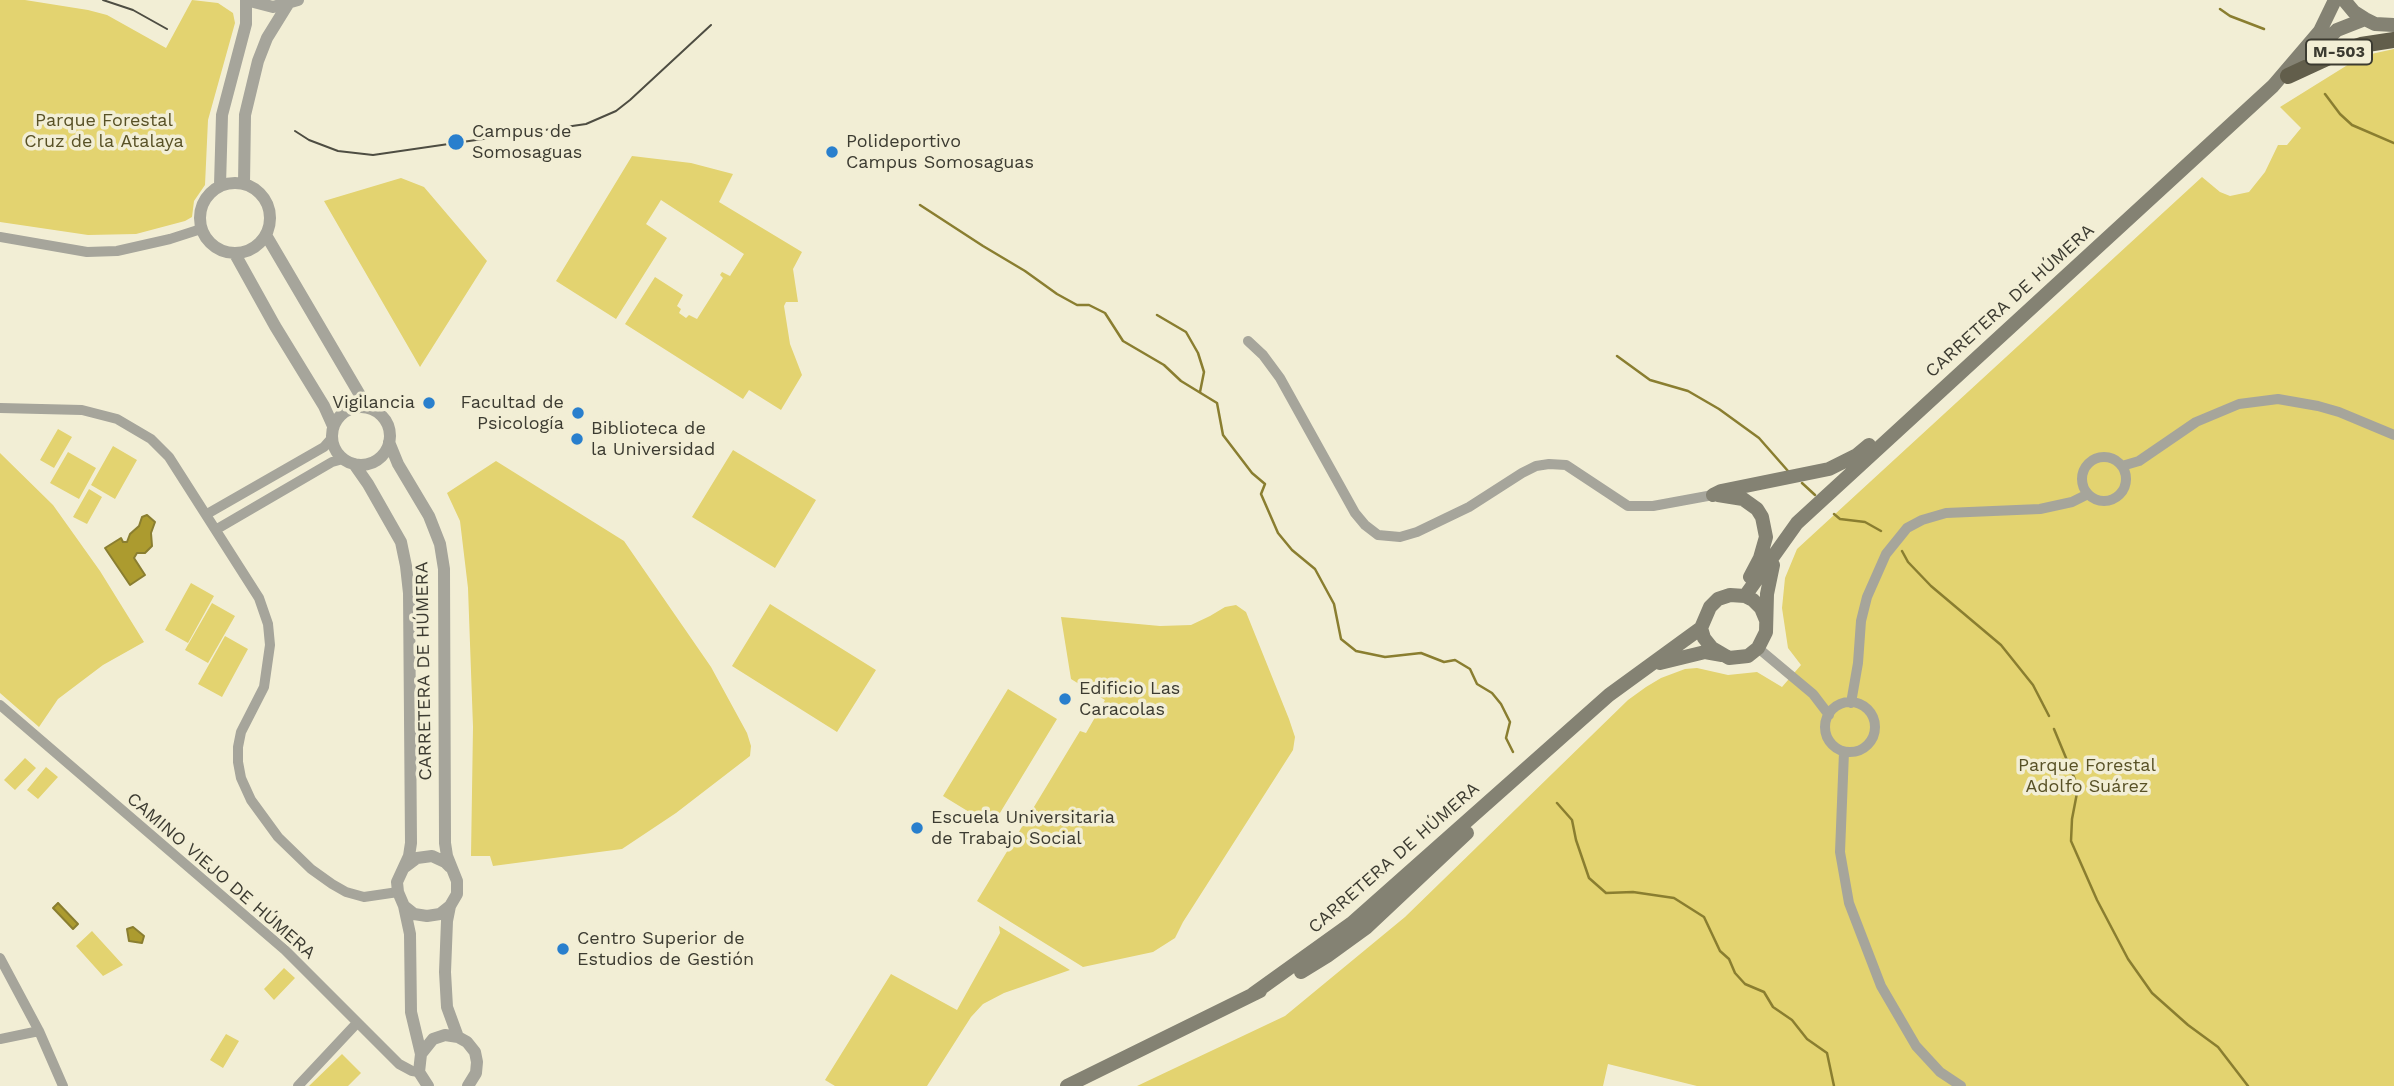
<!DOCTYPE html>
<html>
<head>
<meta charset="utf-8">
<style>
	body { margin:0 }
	canvas { display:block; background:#f2eed5 }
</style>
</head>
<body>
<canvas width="2394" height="1086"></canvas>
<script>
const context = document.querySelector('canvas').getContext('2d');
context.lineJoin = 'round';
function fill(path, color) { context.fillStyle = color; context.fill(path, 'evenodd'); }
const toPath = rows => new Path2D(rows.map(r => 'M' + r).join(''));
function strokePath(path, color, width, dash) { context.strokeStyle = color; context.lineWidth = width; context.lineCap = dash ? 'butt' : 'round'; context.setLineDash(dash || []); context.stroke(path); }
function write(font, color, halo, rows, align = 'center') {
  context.font = font + ' "Work Sans",sans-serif'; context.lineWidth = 7; context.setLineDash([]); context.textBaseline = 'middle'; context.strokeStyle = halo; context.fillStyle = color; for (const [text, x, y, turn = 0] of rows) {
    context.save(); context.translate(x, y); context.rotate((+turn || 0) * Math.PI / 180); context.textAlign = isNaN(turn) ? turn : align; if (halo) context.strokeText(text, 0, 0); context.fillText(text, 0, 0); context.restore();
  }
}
const green = toPath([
	[0,0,25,0,88,10,107,15,166,48,192,0,218,3,233,13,235,23,208,120,205,185,194,201,192,217,185,221,136,234,88,235,0,222],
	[2394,49,2394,1086,1697,1086,1608,1064,1603,1086,1137,1086,1285,1016,1405,917,1628,700,1646,687,1661,678,1685,669,1697,668,1728,675,1757,672,1782,687,1801,665,1788,648,1782,608,1785,578,1797,549,2202,177,2220,192,2230,196,2249,192,2265,172,2278,145,2287,145,2301,128,2280,107,2362,56],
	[632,156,691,163,733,174,719,202,802,252,793,269,798,302,786,302,784,306,790,344,802,375,781,410,749,390,743,399,625,324,655,277,683,295,677,306,681,309,679,313,686,318,689,315,697,319,723,278,720,275,722,272,730,276,744,254,661,200,646,224,667,238,616,319,556,281],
	[401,178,424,187,487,261,420,367,324,201],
	[58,429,72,437,54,468,40,460],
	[113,446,137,460,115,499,91,485],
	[733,450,816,500,775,568,692,517],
	[68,452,96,468,79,499,50,483],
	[0,453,53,505,100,571,144,642,103,665,58,699,39,727,0,693],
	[496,461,624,541,711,667,747,733,751,746,750,756,676,813,622,849,493,866,490,856,471,856,473,727,468,588,460,521,447,493],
	[89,489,102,497,87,524,73,517],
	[191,583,214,596,188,643,165,630],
	[212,603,235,616,208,663,185,650],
	[770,604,876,670,837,732,732,666],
	[1236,605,1246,612,1289,719,1295,737,1293,750,1183,922,1175,938,1153,952,1083,967,977,901,1080,731,1086,733,1105,700,1071,679,1061,617,1160,626,1191,625,1210,616,1225,607],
	[225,636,248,649,222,697,198,684],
	[1008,689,1057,719,992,826,943,796],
	[25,758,36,768,15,790,4,780],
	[46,767,58,777,38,799,27,790],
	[999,926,1070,970,1004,993,983,1004,971,1017,927,1086,835,1086,825,1080,891,974,957,1010,1000,933],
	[92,931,123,965,103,976,76,946],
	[284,968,295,978,274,1000,264,989],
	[226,1034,239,1041,223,1068,210,1060],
	[342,1054,361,1073,348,1086,309,1086]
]);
const water = toPath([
	[147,515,155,522,151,533,152,546,145,553,137,553,134,558,145,575,130,585,105,548,121,538,123,542,127,542,130,534,139,526,142,517,147,515],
	[58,903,78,924,73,929,53,908,58,903],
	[133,927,144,936,142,943,129,941,127,929,133,927]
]);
const stream = toPath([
	[2220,9,2230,16,2264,29],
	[2325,94,2340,114,2352,125,2394,143],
	[920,205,983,246,1025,271,1057,294,1077,305,1089,305,1105,313,1123,341,1164,365,1181,381,1217,403,1223,435,1252,473,1265,484,1261,494,1278,533,1292,550,1315,569,1334,604,1341,639,1356,651,1385,657,1421,653,1444,662,1455,660,1470,669,1477,684,1492,693,1501,704,1510,722,1506,738,1513,752],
	[1157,315,1186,332,1198,353,1204,372,1200,392],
	[1617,356,1650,380,1688,391,1719,409,1759,438,1788,471],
	[1802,483,1815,495],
	[1834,514,1840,519,1865,522,1881,531],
	[1902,551,1908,562,1931,586,2001,645,2033,685,2049,716],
	[2054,729,2076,782,2077,793,2072,819,2071,841,2097,900,2128,959,2152,993,2188,1025,2218,1047,2248,1086],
	[1557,803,1572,820,1576,840,1589,878,1606,893,1633,892,1674,898,1704,917,1720,951,1729,959,1735,973,1745,984,1764,992,1773,1007,1792,1020,1807,1039,1827,1053,1834,1086]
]);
const minor = toPath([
	[0,237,87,252,117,251,170,239,201,229],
	[1248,341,1263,355,1280,378,1355,513,1365,525,1378,535,1400,537,1417,532,1469,507,1522,473,1536,466,1549,464,1566,465,1628,506,1653,506,1713,495],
	[0,408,82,410,117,419,151,439,169,457,259,598,268,624,270,645,264,687,241,732,238,747,238,762,241,778,251,800,278,837,311,869,332,884,346,892,364,897,398,892],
	'2082 479a22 22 0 1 1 44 0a22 22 0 1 1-44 0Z',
	[2122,466,2139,461,2196,422,2239,404,2278,399,2318,406,2339,412,2394,435],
	[207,514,324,447,331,439],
	[217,529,332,462,343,459],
	[1758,648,1813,694,1829,715],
	'1825 727a25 25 0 1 1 50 0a25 25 0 1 1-50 0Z',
	[1851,703,1858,663,1861,621,1867,597,1886,554,1907,528,1922,520,1946,513,2040,509,2072,502,2088,494],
	[0,705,285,950,399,1064,412,1071,419,1072],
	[1844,752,1840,852,1849,903,1881,986,1916,1046,1940,1072,1961,1086],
	[0,958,39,1031,63,1086],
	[0,1039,39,1031],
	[298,1086,357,1023]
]);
const tertiary = toPath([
	[246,0,273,7,298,0],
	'200 218a35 35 0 1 1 70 0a35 35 0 1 1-70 0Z',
	[244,184,245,115,258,61,267,38,288,4],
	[220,185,222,115,246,24,246,0],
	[266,235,367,407],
	[235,254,275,326,324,406,333,426],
	'332 436a29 29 0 1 1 58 0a29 29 0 1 1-58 0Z',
	[354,464,368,484,401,542,406,566,409,593,411,843,409,856,397,882,398,892,404,906,414,914,427,916,440,914,450,906,457,894,457,881,447,856,445,843,444,569,440,544,429,516,398,464,389,442],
	[405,867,417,858,432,856,445,862,450,867],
	[404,906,410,934,411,1012,421,1054],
	[450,906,447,921,445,972,447,1007,458,1037],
	[428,1086,419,1072,421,1054,433,1039,445,1035,458,1037,467,1042,475,1052,477,1062,476,1073,468,1086]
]);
const secondary = toPath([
	[2344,0,2354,12,2365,19,2375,24,2394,25],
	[2314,52,2337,30,2365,19],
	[1713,495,1721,491,1829,469,1857,455,1869,445],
	[1718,495,1743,499,1757,509,1762,517,1766,537,1760,558,1750,577],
	[1745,596,1797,523,2273,86,2320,31,2335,0],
	[1766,620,1761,608,1753,600,1745,596,1730,595,1718,599,1710,607,1701,628,1704,638,1712,648,1729,658,1748,656,1758,648,1766,632,1767,594,1773,565],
	[1660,663,1705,652,1722,655],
	[1301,972,1327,956,1367,927,1467,833],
	[1253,994,1352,923,1609,695,1701,628],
	[1067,1086,1260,991]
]);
const trunk = toPath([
	[2288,76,2340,52,2361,45,2394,40]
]);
const tram = toPath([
	[103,0,133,10,167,29],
	[295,131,309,140,338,151,373,155,586,124,616,111,630,100,711,25]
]);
const markers = [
	[456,142,9,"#297fcd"],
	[832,152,7,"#297fcd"],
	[429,403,7,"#297fcd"],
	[578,413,7,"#297fcd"],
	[577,439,7,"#297fcd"],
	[1065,699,7,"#297fcd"],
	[917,828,7,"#297fcd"],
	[563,949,7,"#297fcd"]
];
const shields = [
	[2339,52,66]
];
const shieldNames = [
	["M-503",2339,52]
];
const parkNames = [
	["Parque Forestal",104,121],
	["Cruz de la Atalaya",104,142],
	["Parque Forestal",2087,766],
	["Adolfo Suárez",2087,787]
];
const poiNames = [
	["Campus de",472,132],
	["Somosaguas",472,153],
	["Polideportivo",846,142],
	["Campus Somosaguas",846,163],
	["Vigilancia",415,403,"right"],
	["Facultad de",564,403,"right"],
	["Psicología",564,424,"right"],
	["Biblioteca de",591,429],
	["la Universidad",591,450],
	["Edificio Las",1079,689],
	["Caracolas",1079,710],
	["Escuela Universitaria",931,818],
	["de Trabajo Social",931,839],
	["Centro Superior de",577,939],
	["Estudios de Gestión",577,960]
];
const streetNames = [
	["CARRETERA DE HÚMERA",2010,301,-42],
	["CARRETERA DE HÚMERA",424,671,-91],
	["CARRETERA DE HÚMERA",1394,858,-41],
	["CAMINO VIEJO DE HÚMERA",221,876,41]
];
fill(green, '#e3d370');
fill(water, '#ac9b2f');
strokePath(water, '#8a7e30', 2);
strokePath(stream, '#8a7e30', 2.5);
strokePath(minor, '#a6a59b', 10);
strokePath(tertiary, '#a6a59b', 12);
strokePath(secondary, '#848273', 14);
strokePath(trunk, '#625e4b', 16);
strokePath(tram, '#4e4d42', 2);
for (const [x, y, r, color] of markers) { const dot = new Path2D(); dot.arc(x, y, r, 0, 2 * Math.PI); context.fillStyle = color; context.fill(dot); strokePath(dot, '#f2eed5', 2.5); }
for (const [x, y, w] of shields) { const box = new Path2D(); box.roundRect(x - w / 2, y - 12.5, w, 25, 5); context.fillStyle = '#f2eed5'; context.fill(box); strokePath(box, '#3c3b31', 2); }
write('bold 16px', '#3c3b31', null, shieldNames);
write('18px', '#585126', '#f2eed5', parkNames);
write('18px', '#3c3b31', '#f2eed5', poiNames, 'left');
write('18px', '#3c3b31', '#f2eed5', streetNames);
</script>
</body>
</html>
